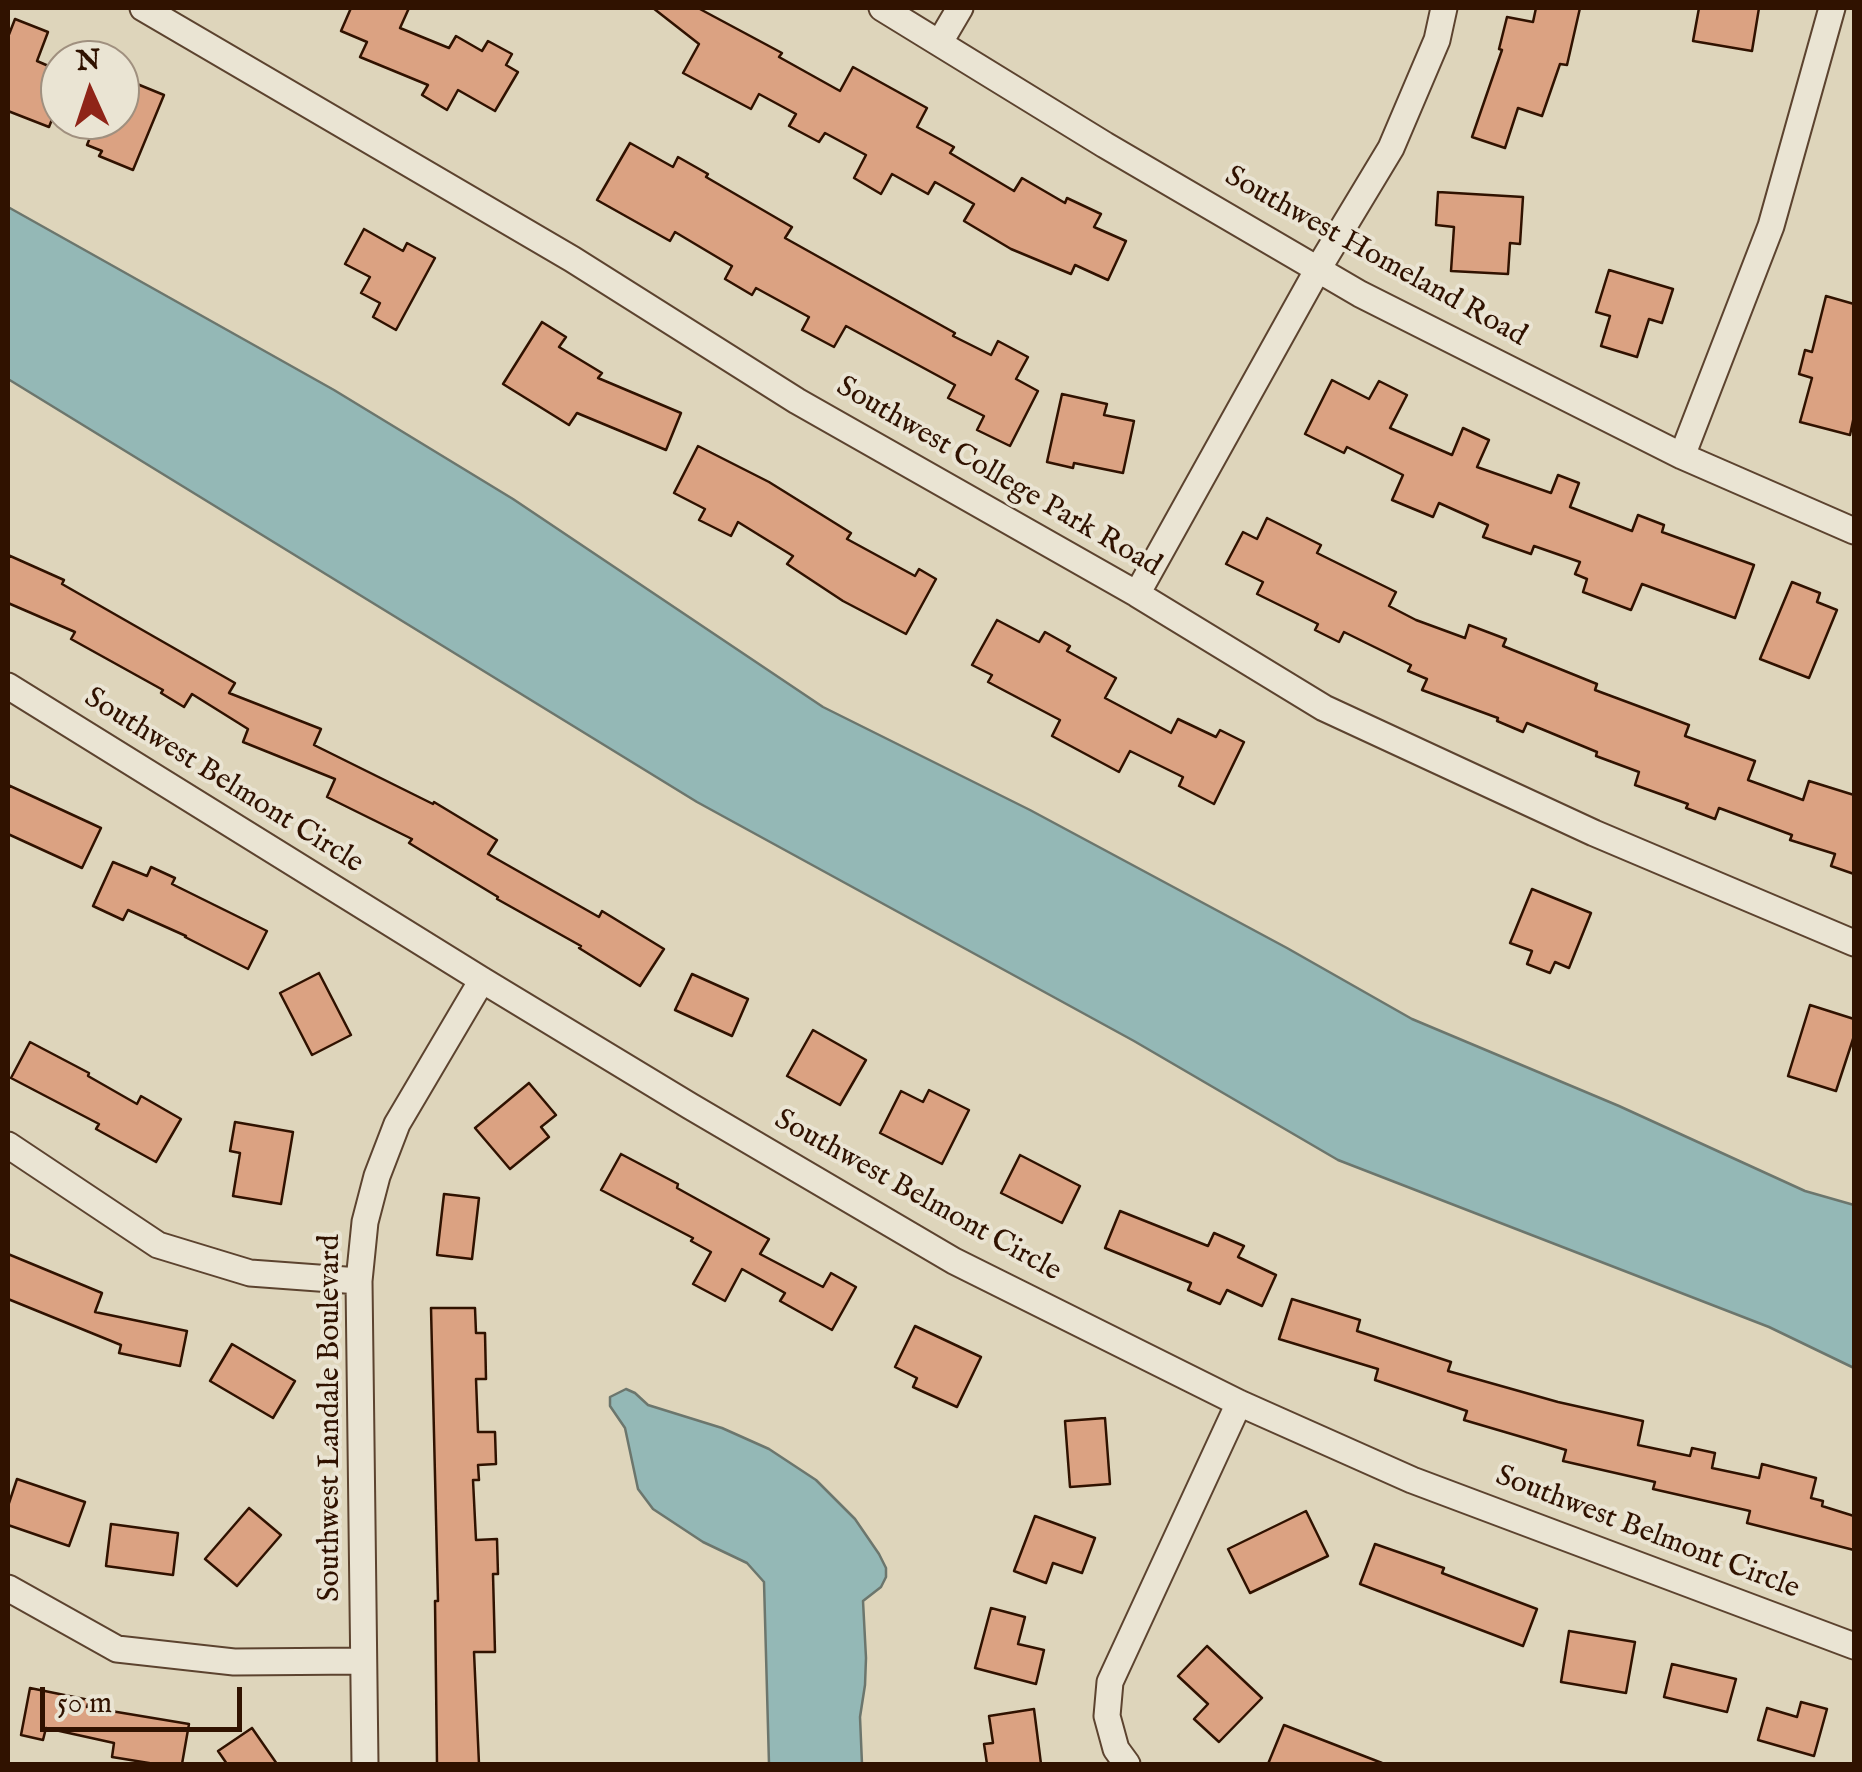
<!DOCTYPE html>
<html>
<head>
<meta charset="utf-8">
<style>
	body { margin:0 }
	#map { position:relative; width:1862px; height:1772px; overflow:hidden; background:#ded5bb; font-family:"IM FELL English",serif }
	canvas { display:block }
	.frame { position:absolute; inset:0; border:10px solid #301200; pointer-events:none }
	.north { position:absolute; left:40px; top:40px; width:100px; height:100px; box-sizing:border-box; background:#eae4d3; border:2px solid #a0907f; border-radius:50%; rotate:357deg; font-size:28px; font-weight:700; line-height:40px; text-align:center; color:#301200 }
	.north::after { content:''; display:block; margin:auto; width:35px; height:45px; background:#8f2418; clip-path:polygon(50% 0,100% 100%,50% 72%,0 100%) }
	.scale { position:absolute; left:40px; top:1687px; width:202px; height:45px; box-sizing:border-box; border:5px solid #301200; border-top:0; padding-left:12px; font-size:30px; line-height:35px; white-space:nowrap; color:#301200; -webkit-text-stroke:8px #eae4d3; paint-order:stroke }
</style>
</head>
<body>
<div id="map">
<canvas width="1862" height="1772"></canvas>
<div class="frame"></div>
<div class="north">N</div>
<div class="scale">50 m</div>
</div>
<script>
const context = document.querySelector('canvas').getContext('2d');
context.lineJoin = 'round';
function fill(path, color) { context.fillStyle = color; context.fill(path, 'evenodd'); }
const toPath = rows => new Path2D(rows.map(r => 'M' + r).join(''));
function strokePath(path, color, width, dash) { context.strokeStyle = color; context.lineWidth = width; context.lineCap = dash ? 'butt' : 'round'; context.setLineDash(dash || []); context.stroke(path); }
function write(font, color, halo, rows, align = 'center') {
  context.font = font + ' "IM FELL English",serif'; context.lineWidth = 8; context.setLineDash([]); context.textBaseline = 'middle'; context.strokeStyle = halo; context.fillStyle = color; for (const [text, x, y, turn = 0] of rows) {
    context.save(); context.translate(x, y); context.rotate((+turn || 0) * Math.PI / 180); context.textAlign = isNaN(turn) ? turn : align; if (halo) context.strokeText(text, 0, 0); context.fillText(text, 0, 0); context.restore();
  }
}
const water = toPath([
	[8,207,334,390,513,499,823,707,1030,810,1287,948,1412,1019,1619,1106,1805,1191,1854,1205,1854,1368,1769,1327,1338,1160,1134,1041,697,802,8,379,8,207],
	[626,1389,635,1393,648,1405,722,1428,769,1449,816,1480,855,1519,879,1554,886,1568,886,1577,881,1587,863,1601,866,1658,865,1685,860,1717,862,1764,769,1764,764,1582,747,1563,703,1542,653,1509,638,1489,625,1428,610,1406,610,1397,626,1389]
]);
const building = toPath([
	[351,8,409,8,400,28,449,48,456,36,482,51,488,41,512,54,506,65,518,72,495,111,458,90,447,110,422,95,428,85,360,57,367,42,341,31,351,8],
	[653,8,698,8,782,53,779,57,840,91,853,67,927,108,917,127,954,147,950,153,1014,191,1022,178,1065,203,1067,198,1101,214,1094,227,1126,241,1108,280,1075,265,1071,274,1011,249,964,221,974,204,935,182,928,194,892,174,881,194,854,178,866,155,825,133,819,142,789,126,796,114,759,94,751,109,683,73,699,44,653,8],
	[1536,8,1580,8,1567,65,1560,64,1542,116,1518,108,1505,148,1472,137,1502,50,1499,49,1507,17,1533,22,1536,8],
	[1699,8,1759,8,1752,51,1693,41,1699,8],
	[15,19,48,32,37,61,60,71,60,99,49,127,8,111,8,37,15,19],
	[120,77,164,95,133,170,99,156,102,151,87,145,97,120,120,120,120,77],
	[630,143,673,167,678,157,708,174,706,177,792,227,785,238,955,333,953,336,991,355,998,341,1028,357,1016,379,1038,391,1010,446,977,430,984,416,948,398,955,385,846,326,834,347,802,330,809,317,756,288,752,295,725,279,732,266,675,232,670,241,597,200,630,143],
	[1438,192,1523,197,1520,244,1510,243,1508,274,1451,271,1454,227,1436,225,1438,192],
	[364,229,403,251,407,243,435,258,396,330,373,317,380,303,361,293,370,277,345,264,364,229],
	[1609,270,1673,289,1662,323,1649,319,1637,357,1601,346,1610,316,1596,312,1609,270],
	[1826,296,1854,304,1854,416,1850,435,1800,422,1812,378,1799,374,1805,350,1812,352,1826,296],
	[542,322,566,337,559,347,602,373,598,378,681,413,666,450,577,413,569,425,503,384,542,322],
	[1332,380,1369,399,1379,381,1407,395,1390,428,1452,455,1463,428,1489,440,1477,467,1551,493,1558,475,1579,483,1570,507,1632,531,1638,515,1664,525,1662,532,1754,565,1735,618,1642,584,1631,610,1583,592,1587,579,1575,574,1580,562,1534,546,1531,554,1483,537,1488,525,1439,503,1433,517,1392,500,1403,475,1347,447,1344,453,1305,434,1332,380],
	[1062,394,1107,404,1104,415,1134,421,1123,473,1074,463,1073,468,1047,462,1062,394],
	[698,446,769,482,851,533,847,539,915,576,919,569,936,579,906,634,843,601,787,564,793,556,738,522,731,536,699,520,705,509,674,493,698,446],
	[1267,518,1321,545,1317,553,1396,592,1389,606,1416,620,1465,638,1469,625,1506,639,1503,646,1597,684,1595,690,1689,725,1685,736,1755,761,1748,780,1803,800,1809,781,1854,795,1854,874,1831,866,1835,854,1790,840,1792,835,1719,808,1715,819,1686,808,1688,804,1635,785,1639,772,1596,756,1597,752,1527,723,1523,732,1497,721,1498,718,1422,690,1427,679,1408,671,1411,665,1344,632,1339,642,1315,630,1318,624,1257,594,1263,582,1226,564,1243,532,1257,539,1267,518],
	[8,555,64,580,62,584,235,683,229,693,321,729,314,745,433,804,434,802,497,840,488,854,599,917,602,911,664,949,640,986,579,948,581,946,497,899,498,897,409,843,412,839,327,797,335,779,243,742,248,729,192,694,184,707,161,693,163,690,71,639,75,632,8,603,8,555],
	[1792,582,1820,593,1817,602,1837,610,1809,678,1760,659,1792,582],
	[997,620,1039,642,1045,632,1070,646,1067,651,1116,678,1105,698,1171,733,1178,719,1216,737,1220,730,1244,742,1214,804,1179,786,1183,777,1130,751,1119,772,1052,736,1060,720,988,682,992,675,972,665,997,620],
	[8,785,101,828,82,868,8,834,8,785],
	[113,862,147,876,151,867,175,878,172,884,267,931,248,969,185,937,186,936,128,910,123,920,93,906,113,862],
	[1532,889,1591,913,1569,968,1555,962,1550,973,1527,964,1532,951,1510,943,1532,889],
	[319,973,351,1035,312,1055,280,993,319,973],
	[692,974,748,999,732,1036,675,1010,692,974],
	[1810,1005,1854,1019,1854,1036,1836,1091,1788,1076,1810,1005],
	[813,1030,866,1060,840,1105,787,1076,813,1030],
	[30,1042,89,1073,88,1076,137,1104,141,1096,181,1119,156,1162,96,1129,99,1124,11,1078,30,1042],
	[529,1083,556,1115,541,1127,549,1137,510,1169,475,1128,529,1083],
	[929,1090,969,1110,942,1164,880,1133,901,1091,923,1102,929,1090],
	[235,1122,293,1132,281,1204,233,1196,240,1153,230,1151,235,1122],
	[621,1154,678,1184,677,1188,769,1239,760,1254,823,1287,831,1273,856,1287,832,1330,780,1301,785,1293,742,1269,725,1301,693,1284,711,1252,691,1241,693,1238,601,1190,621,1154],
	[1020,1155,1080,1186,1062,1223,1001,1193,1020,1155],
	[444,1194,479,1198,472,1259,437,1255,444,1194],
	[1120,1211,1208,1246,1214,1233,1244,1246,1238,1257,1276,1275,1262,1306,1227,1290,1220,1304,1188,1290,1191,1283,1105,1248,1120,1211],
	[8,1254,102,1293,95,1312,187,1331,180,1366,119,1353,121,1345,8,1299,8,1254],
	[1292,1299,1360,1320,1357,1331,1451,1362,1448,1371,1558,1402,1643,1421,1638,1445,1690,1456,1692,1448,1715,1453,1712,1468,1759,1478,1762,1464,1816,1478,1811,1498,1823,1501,1822,1506,1854,1516,1854,1550,1747,1523,1750,1511,1653,1489,1655,1482,1563,1461,1566,1450,1464,1420,1467,1411,1375,1380,1378,1369,1279,1339,1292,1299],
	[431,1308,475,1308,476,1333,485,1333,486,1379,476,1379,478,1432,495,1432,496,1464,478,1465,479,1480,473,1480,476,1540,497,1539,498,1574,493,1574,495,1652,474,1652,479,1764,437,1764,435,1601,438,1601,431,1308],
	[915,1326,981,1357,957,1407,913,1387,917,1378,895,1367,915,1326],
	[232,1344,295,1381,273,1418,210,1381,232,1344],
	[1105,1418,1110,1484,1070,1487,1065,1421,1105,1418],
	[17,1479,85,1502,69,1546,8,1525,8,1506,17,1479],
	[249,1508,281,1535,237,1586,205,1559,249,1508],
	[1306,1511,1328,1556,1250,1593,1228,1549,1306,1511],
	[1035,1516,1095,1538,1082,1573,1053,1563,1046,1583,1014,1571,1035,1516],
	[111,1524,178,1533,173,1575,106,1566,111,1524],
	[1375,1544,1444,1568,1442,1573,1537,1609,1523,1646,1360,1584,1375,1544],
	[991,1608,1025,1617,1018,1644,1044,1650,1036,1684,975,1668,991,1608],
	[1569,1631,1635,1642,1626,1693,1561,1682,1569,1631],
	[1207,1646,1262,1698,1219,1742,1194,1719,1208,1704,1178,1676,1207,1646],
	[1672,1664,1736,1679,1727,1712,1664,1697,1672,1664],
	[30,1688,89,1700,87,1707,189,1724,182,1764,155,1764,112,1757,114,1743,46,1728,43,1740,21,1735,30,1688],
	[1801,1702,1827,1709,1814,1756,1758,1740,1767,1708,1797,1717,1801,1702],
	[1034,1709,1041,1764,987,1764,984,1744,993,1743,989,1716,1034,1709],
	[1284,1725,1382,1763,1382,1764,1268,1764,1284,1725],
	[252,1728,277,1764,227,1764,218,1751,252,1728]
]);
const street = toPath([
	[143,8,572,259,797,401,1137,594,1324,708,1594,833,1854,943],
	[882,8,1105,145,1360,294,1682,456,1854,531],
	[940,42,960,8],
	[1682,456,1771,226,1832,8],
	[1137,594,1318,269,1391,148,1437,40,1444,8],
	[8,686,482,980,690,1106,954,1261,1239,1403,1412,1480,1854,1646],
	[8,1145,158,1245,250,1273,359,1281],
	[8,1588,117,1649,234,1662,363,1661],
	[365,1764,359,1281,365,1222,377,1176,397,1124,482,980],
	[1127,1764,1116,1749,1107,1716,1110,1682,1239,1403]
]);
const streetNames = [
	["Southwest Homeland Road",1375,258,29],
	["Southwest College Park Road",998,478,30],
	["Southwest Belmont Circle",223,782,32],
	["Southwest Belmont Circle",917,1197,29],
	["Southwest Landale Boulevard",332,1418,-90],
	["Southwest Belmont Circle",1647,1534,21]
];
fill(water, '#94b8b6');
strokePath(water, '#6c766d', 2.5);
fill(building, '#dba282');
strokePath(building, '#301200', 2.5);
strokePath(street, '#5c432f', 29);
strokePath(street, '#eae4d3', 25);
write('30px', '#301200', '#eae4d3', streetNames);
</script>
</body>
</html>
